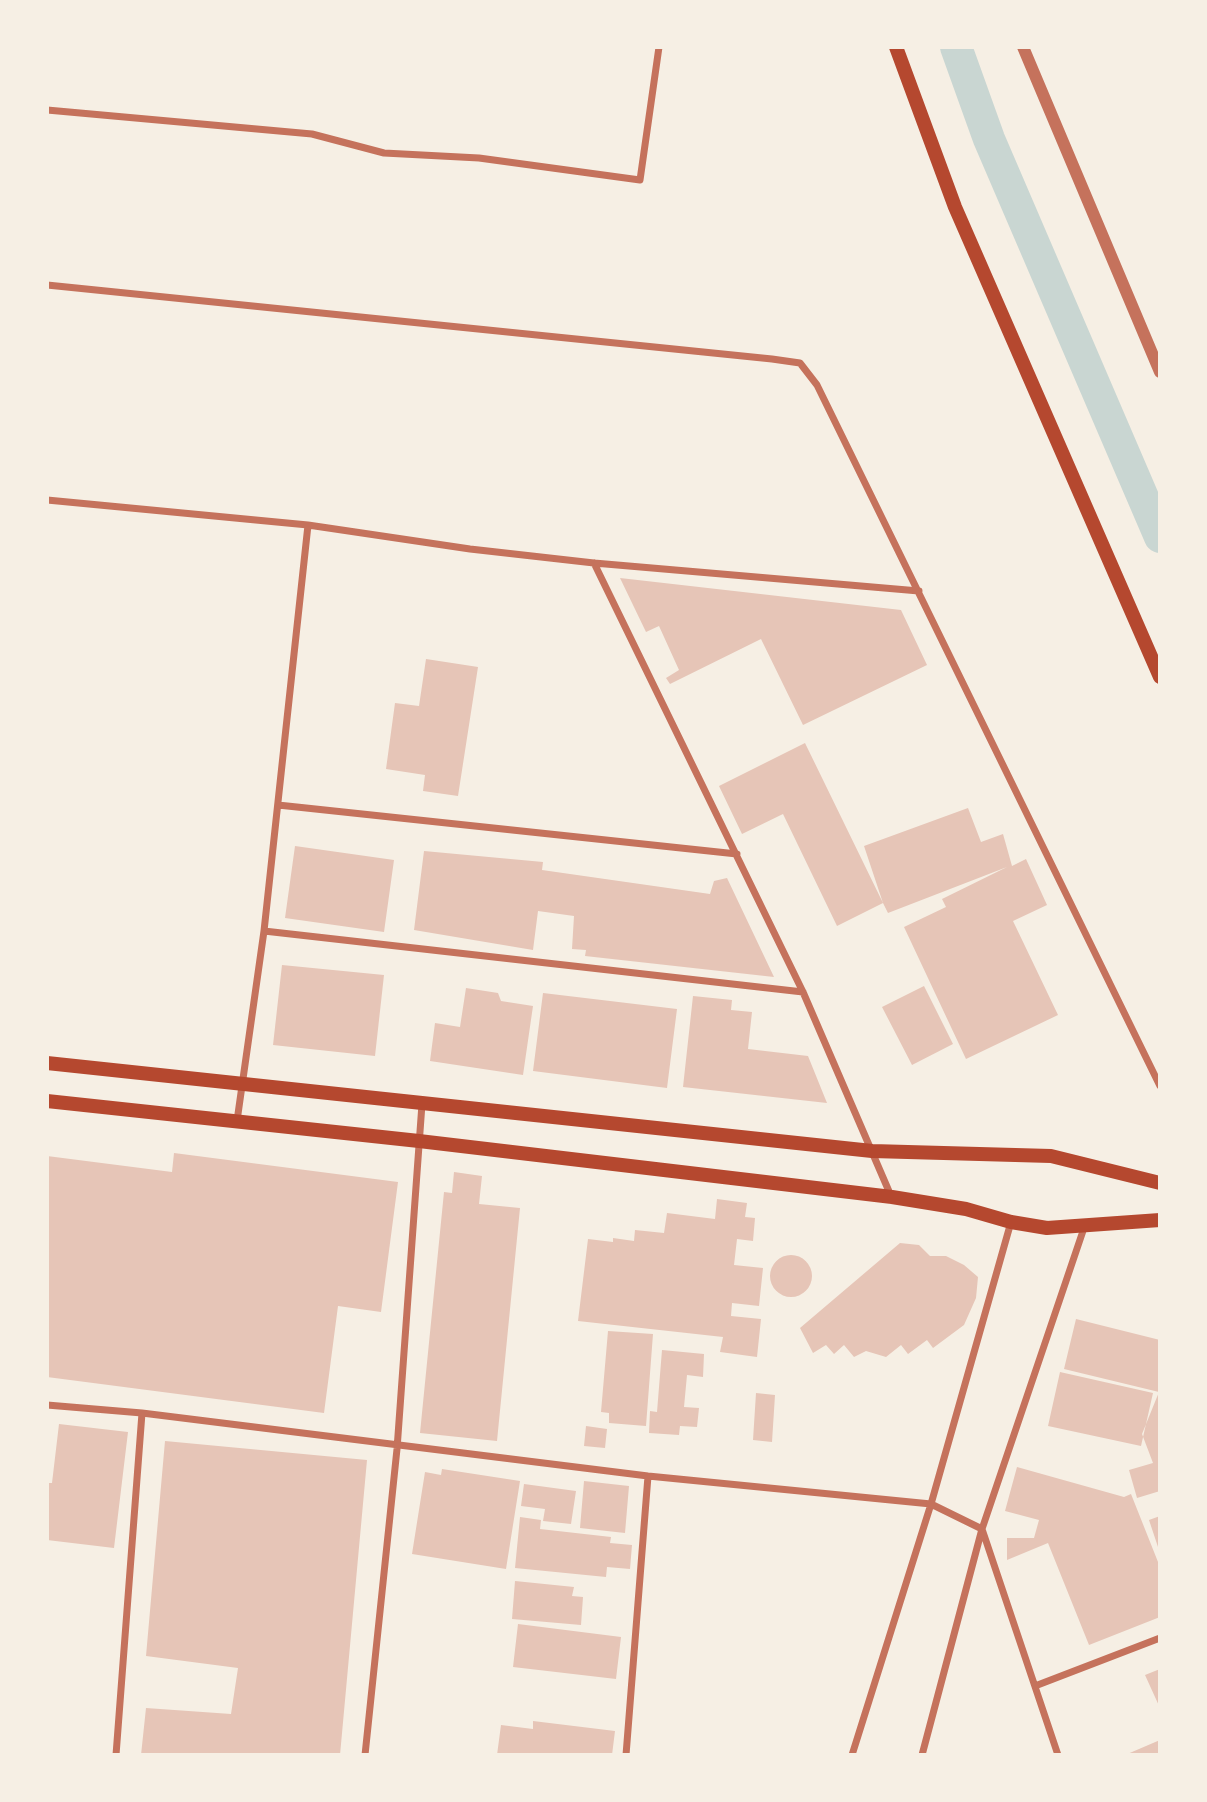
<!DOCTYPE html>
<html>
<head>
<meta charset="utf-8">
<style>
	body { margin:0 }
	#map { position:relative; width:1207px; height:1802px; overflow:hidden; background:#f6efe4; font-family:"Noto Sans",sans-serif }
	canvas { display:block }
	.frame { position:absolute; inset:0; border:49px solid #f6efe4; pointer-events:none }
</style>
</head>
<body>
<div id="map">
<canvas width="1207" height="1802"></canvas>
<div class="frame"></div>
</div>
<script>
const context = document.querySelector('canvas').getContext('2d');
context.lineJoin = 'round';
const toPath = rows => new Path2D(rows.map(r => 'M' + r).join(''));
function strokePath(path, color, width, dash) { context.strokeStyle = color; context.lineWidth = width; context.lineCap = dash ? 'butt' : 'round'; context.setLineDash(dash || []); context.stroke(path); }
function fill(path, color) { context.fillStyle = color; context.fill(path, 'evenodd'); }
const canal = toPath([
	[956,47,989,139,1160,537]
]);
const building = toPath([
	[620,578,901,610,927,665,803,725,761,639,670,684,666,678,679,670,659,626,646,632],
	[426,659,478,667,458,796,423,791,425,775,386,769,395,703,419,706],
	[805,743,883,903,864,846,968,808,981,842,1003,834,1012,866,1026,859,1047,905,1013,921,1058,1015,966,1059,904,927,946,907,942,899,1007,867,888,913,883,903,837,926,783,814,742,834,719,786],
	[295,846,394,860,384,932,285,918],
	[424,851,543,862,542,870,710,894,714,881,727,878,774,977,585,956,586,950,572,949,574,916,538,911,533,950,414,930],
	[282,965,384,975,375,1056,273,1045],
	[924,986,953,1044,912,1065,882,1007],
	[466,988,498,993,501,1001,533,1006,523,1075,430,1061,435,1023,460,1027],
	[543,993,677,1009,667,1088,533,1071],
	[693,996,732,1000,731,1010,752,1012,748,1049,808,1056,827,1103,683,1087],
	[174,1153,398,1182,381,1312,338,1306,324,1413,47,1377,47,1156,172,1172],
	[454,1172,482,1176,479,1204,520,1208,497,1441,420,1433,444,1192,452,1193],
	[717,1199,747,1203,745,1217,755,1218,753,1241,737,1239,734,1265,763,1268,759,1306,732,1303,731,1316,761,1319,757,1357,720,1352,723,1337,578,1321,588,1239,613,1242,613,1238,634,1241,635,1230,664,1233,667,1213,715,1219],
	[900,1243,919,1245,930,1256,946,1256,964,1265,978,1277,976,1298,964,1325,933,1348,927,1340,908,1354,901,1345,886,1357,866,1351,854,1357,844,1345,834,1354,826,1345,813,1353,800,1328],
	'770 1276a21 21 0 1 1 42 0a21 21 0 1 1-42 0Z',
	[1076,1319,1160,1340,1160,1491,1137,1498,1129,1470,1153,1463,1142,1434,1159,1392,1064,1369],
	[608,1331,653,1334,646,1426,609,1423,609,1413,601,1412],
	[662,1350,704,1354,703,1377,687,1375,684,1407,699,1408,697,1427,680,1426,679,1435,649,1433,650,1411,657,1412],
	[1060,1372,1153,1393,1141,1446,1048,1426],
	[756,1393,775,1395,772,1442,753,1440],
	[59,1424,128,1432,114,1548,47,1540,47,1483,52,1483],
	[586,1426,607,1429,605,1448,584,1446],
	[165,1441,367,1460,340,1755,141,1755,146,1708,231,1714,238,1668,146,1656],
	[1017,1467,1124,1497,1131,1494,1160,1567,1160,1617,1089,1645,1048,1543,1007,1560,1007,1538,1034,1538,1039,1520,1005,1511],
	[442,1469,520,1481,506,1569,412,1554,425,1472,441,1475],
	[584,1481,629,1486,625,1533,580,1528],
	[524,1484,576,1491,571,1524,543,1521,545,1509,521,1506],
	[1160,1516,1160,1550,1159,1550,1149,1520],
	[520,1517,541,1520,540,1529,611,1537,610,1543,632,1545,630,1569,607,1567,606,1577,515,1568],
	[515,1581,574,1587,572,1596,583,1597,581,1625,512,1619],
	[518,1624,621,1637,616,1679,513,1667],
	[1160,1669,1160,1708,1145,1675],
	[533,1721,615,1731,612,1755,497,1755,501,1725,533,1729],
	[1160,1740,1160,1755,1125,1755]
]);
const minor = toPath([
	[47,110,312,134,384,153,479,158,640,180,659,47],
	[47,285,772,359,800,363,817,385,1160,1086],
	[47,500,308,525,470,549,594,563,919,591],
	[594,563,803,992,891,1196],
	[278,805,737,854],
	[264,931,803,992],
	[237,1121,264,931,308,525],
	[47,1405,142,1413,648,1476,931,1504,982,1529,1058,1755],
	[1035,1686,1160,1638],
	[116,1755,142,1413],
	[365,1755,397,1449,422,1104],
	[626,1755,648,1476],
	[852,1755,931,1504,1011,1222],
	[922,1755,982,1529,1085,1225]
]);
const tertiary = toPath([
	[1023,47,1160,372]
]);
const secondary = toPath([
	[896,47,955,207,1160,677],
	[47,1063,872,1151,1051,1156,1160,1183],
	[47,1101,419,1141,892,1197,966,1209,1011,1222,1047,1228,1160,1220]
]);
strokePath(canal, '#c9d6d2', 32);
fill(building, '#e6c5b7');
strokePath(minor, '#c5725c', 7);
strokePath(tertiary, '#c5725c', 12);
strokePath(secondary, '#b5482f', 14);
</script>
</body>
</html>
